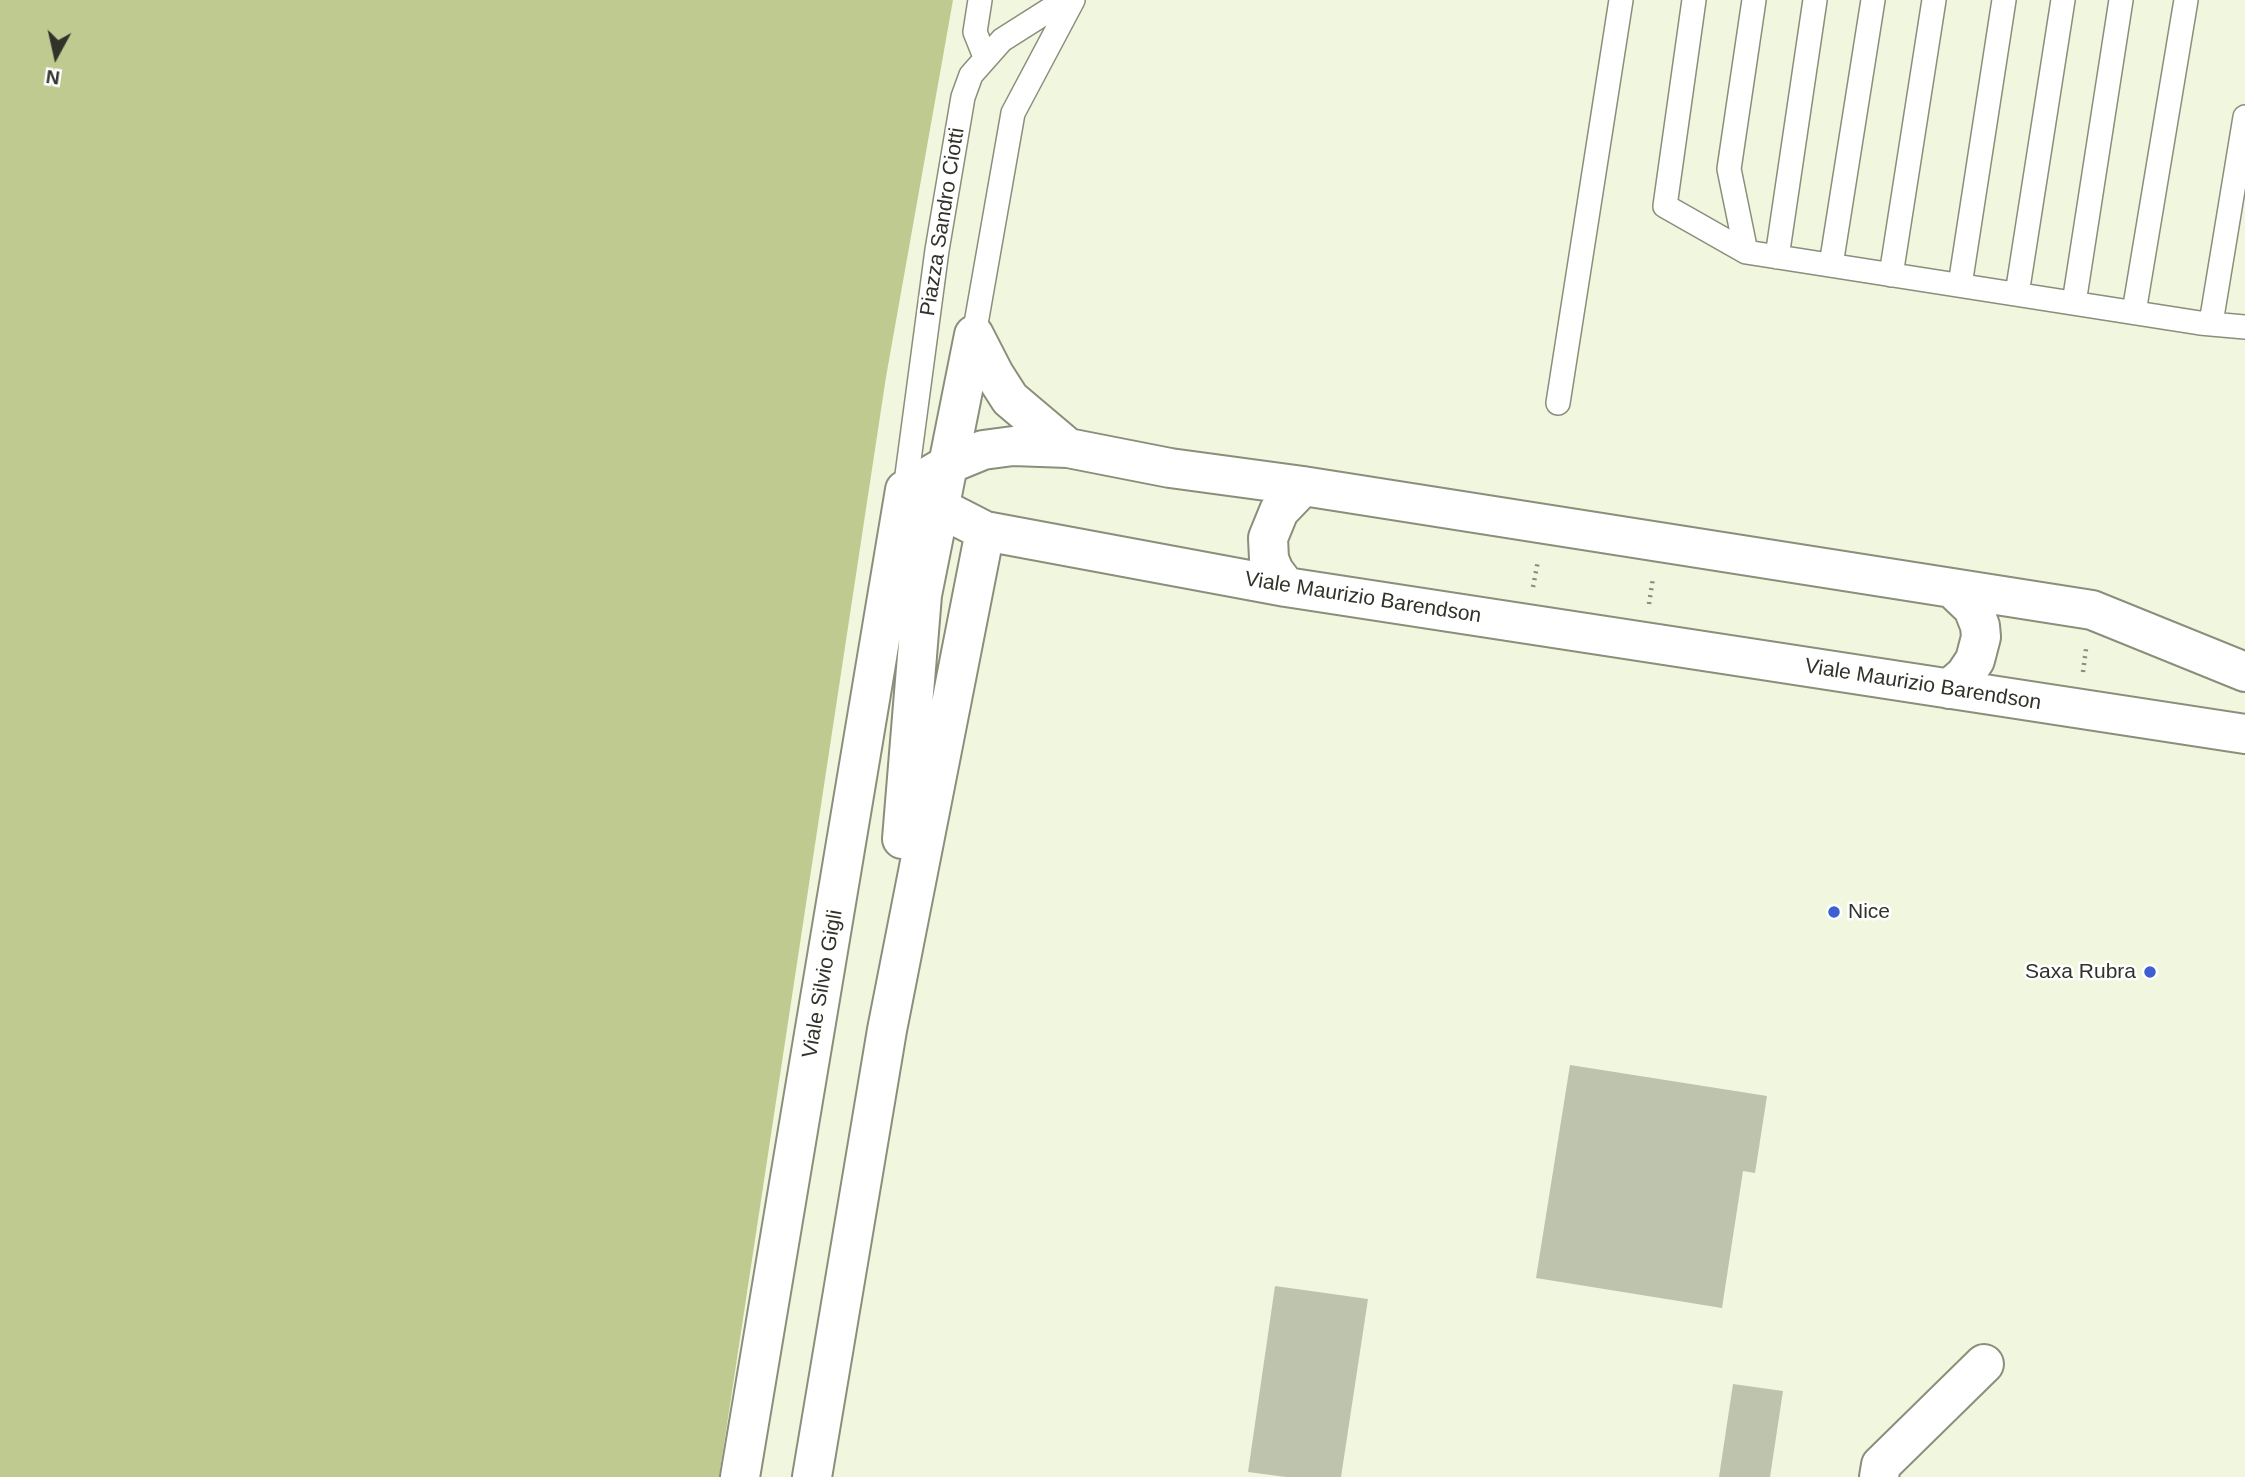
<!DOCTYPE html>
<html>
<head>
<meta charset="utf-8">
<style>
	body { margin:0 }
	#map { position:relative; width:2245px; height:1477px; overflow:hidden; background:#f1f6df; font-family:Arial,sans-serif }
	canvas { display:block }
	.north { position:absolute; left:21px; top:21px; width:70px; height:70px; -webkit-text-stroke:5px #fff; paint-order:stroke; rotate:188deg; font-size:19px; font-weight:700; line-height:28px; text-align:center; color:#31332a }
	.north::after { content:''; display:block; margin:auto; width:24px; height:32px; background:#31332a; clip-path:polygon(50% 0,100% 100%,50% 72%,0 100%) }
</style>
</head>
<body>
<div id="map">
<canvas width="2245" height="1477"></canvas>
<div class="north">N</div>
</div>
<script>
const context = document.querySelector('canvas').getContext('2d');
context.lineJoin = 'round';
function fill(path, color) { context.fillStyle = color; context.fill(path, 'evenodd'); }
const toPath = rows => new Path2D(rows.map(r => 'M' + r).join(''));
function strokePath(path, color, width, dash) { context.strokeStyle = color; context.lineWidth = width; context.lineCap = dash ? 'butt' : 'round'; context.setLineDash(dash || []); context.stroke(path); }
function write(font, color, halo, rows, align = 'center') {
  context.font = font + ' Arial,sans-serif'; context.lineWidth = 5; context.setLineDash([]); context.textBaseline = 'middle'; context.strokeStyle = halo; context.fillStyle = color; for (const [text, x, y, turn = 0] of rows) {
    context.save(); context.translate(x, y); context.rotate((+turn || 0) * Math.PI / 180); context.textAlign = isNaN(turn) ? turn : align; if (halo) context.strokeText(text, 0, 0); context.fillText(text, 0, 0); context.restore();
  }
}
const green = toPath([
	[0,0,953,0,886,377,719,1477,0,1477]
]);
const building = toPath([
	[1570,1065,1767,1096,1755,1173,1743,1171,1722,1308,1536,1278],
	[1275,1286,1368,1299,1341,1477,1286,1477,1248,1472],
	[1733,1384,1783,1391,1770,1477,1719,1477]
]);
const path = toPath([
	[1533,587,1538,561],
	[1649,604,1653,578],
	[2083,672,2086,649]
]);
const lane = toPath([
	[980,0,975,32,985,57],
	[1694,0,1665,206,1746,252,2200,323,2245,327],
	[1746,252,1729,169,1754,0],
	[1777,257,1815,0],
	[1831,265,1873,0],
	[1891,275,1934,0],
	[1960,285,2004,0],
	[2017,294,2063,0],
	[2074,303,2121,0],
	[2134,312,2186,0],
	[2211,323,2245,117],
	[974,335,1013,113,1073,0],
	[1558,403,1621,0],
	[905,490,937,250,963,97,971,75,1002,40,1065,0]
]);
const street = toPath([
	[974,335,994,374,1010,399,1068,448],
	[905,490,949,464,983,450,1013,446,1068,448,1170,468,1303,486,2092,610,2245,672],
	[905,490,985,531,1286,587,2245,734],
	[1286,587,1274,571,1269,559,1268,538,1279,511,1303,486],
	[1949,689,1965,675,1975,660,1981,637,1980,626,1973,608,1952,588],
	[902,839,922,595,974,335],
	[740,1477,905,490],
	[812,1477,887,1030,985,531],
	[1879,1477,1881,1465,1984,1364]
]);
const markers = [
	[1834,912,7,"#3d5fd1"],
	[2150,972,7,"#3d5fd1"]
];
const streetNames = [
	["Piazza Sandro Ciotti",943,222,-81],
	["Viale Maurizio Barendson",1363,598,9],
	["Viale Maurizio Barendson",1923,685,9],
	["Viale Silvio Gigli",823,984,-80]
];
const poiNames = [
	["Nice",1848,912],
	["Saxa Rubra",2136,972,"right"]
];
fill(green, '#bfca91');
fill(building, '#bec3ad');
strokePath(lane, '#8a8e7a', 26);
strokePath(street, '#8a8e7a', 42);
strokePath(path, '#8a8d7e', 4.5, [2, 5]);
strokePath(lane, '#fff', 23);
strokePath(street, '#fff', 38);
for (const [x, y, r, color] of markers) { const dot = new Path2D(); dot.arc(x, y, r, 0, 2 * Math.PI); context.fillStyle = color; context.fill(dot); strokePath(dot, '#fff', 2.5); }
write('21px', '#31332a', '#fff', streetNames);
write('21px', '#31332a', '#fff', poiNames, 'left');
</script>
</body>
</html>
